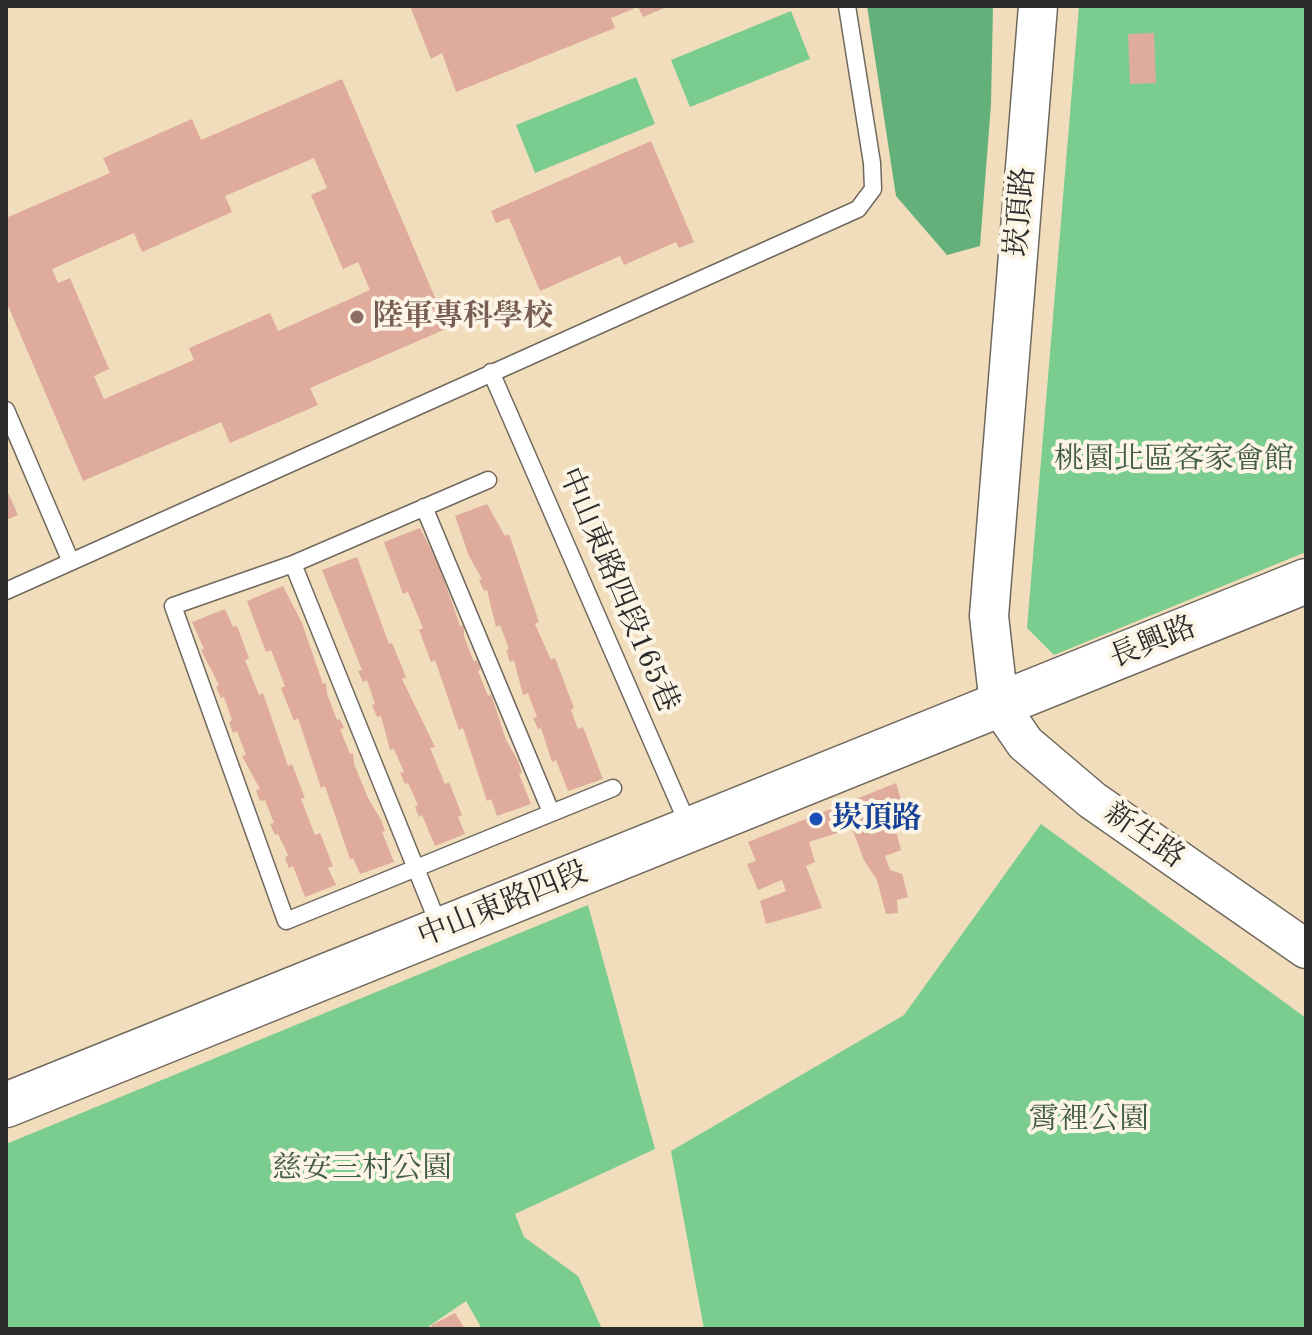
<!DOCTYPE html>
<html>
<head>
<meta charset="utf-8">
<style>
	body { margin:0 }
	#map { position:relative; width:1312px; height:1335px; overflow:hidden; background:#f1ddbc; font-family:"Old Standard TT",serif }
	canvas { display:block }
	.frame { position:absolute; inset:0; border:8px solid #2b2b2b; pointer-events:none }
</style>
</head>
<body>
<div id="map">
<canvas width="1312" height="1335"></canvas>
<div class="frame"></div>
</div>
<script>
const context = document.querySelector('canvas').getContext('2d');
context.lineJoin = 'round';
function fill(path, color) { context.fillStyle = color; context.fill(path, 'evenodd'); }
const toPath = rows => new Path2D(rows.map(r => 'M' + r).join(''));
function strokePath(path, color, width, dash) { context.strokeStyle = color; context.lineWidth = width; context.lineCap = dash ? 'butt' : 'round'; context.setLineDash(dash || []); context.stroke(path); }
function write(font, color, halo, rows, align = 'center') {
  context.font = font + ' "Old Standard TT","Noto Serif TC",serif'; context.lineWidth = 8; context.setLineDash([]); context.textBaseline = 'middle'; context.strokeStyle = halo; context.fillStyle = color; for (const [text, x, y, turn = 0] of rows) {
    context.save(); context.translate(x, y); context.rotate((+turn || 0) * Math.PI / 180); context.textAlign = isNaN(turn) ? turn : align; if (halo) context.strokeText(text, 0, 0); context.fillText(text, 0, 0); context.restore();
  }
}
const green = toPath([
	[1079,6,1306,6,1306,552,1054,655,1027,628],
	[791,11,810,59,690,107,671,60],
	[636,77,655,124,535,173,516,125],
	[1041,824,1306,1018,1306,1329,704,1329,671,1151,904,1015],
	[588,905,655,1149,515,1214,524,1237,578,1276,602,1329,482,1329,466,1301,425,1329,6,1329,6,1144]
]);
const forest = toPath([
	[867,6,993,6,991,104,980,246,947,255,896,196]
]);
const building = toPath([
	[410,6,669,6,643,17,638,7,611,18,615,28,456,92,442,53,431,59],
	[1154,33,1156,83,1130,84,1128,34],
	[342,79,448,328,310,388,318,405,230,443,221,422,83,481,6,301,6,218,110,173,103,158,192,119,201,140],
	[314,158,327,188,311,195,343,269,358,262,370,290,278,331,270,313,189,348,194,360,104,399,94,376,109,369,70,278,58,283,52,269,134,233,142,252,232,212,225,196],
	[651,141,694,242,679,248,676,242,624,265,620,256,540,291,509,218,496,223,491,211],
	[6,488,18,515,6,520],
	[487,504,505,536,509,534,539,622,535,624,551,660,555,658,574,708,571,710,578,729,583,727,603,779,568,791,556,760,552,762,541,728,538,729,533,718,537,717,528,693,523,695,514,660,510,662,506,650,509,649,500,625,496,627,487,590,484,591,479,580,482,579,469,556,455,516],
	[420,528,439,565,460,626,464,625,464,636,474,662,477,660,481,669,478,671,488,696,491,694,506,740,518,761,522,773,519,774,531,804,497,816,491,799,487,801,463,728,459,730,435,660,431,662,419,630,423,628,408,592,403,594,384,542],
	[357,557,389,644,392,643,406,677,402,679,435,747,430,748,445,784,449,782,462,815,458,817,465,834,435,846,422,815,419,817,415,807,418,805,408,783,405,784,400,773,404,772,394,749,390,750,381,716,377,717,372,705,375,704,367,680,363,682,358,671,362,670,322,570],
	[283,586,302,623,323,684,326,683,327,694,337,720,340,719,344,728,340,729,350,754,353,753,354,764,368,798,381,820,385,831,382,832,394,862,360,874,353,858,350,859,325,786,321,788,298,718,294,721,281,688,285,686,271,650,266,652,247,601],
	[225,609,233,627,237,626,249,658,245,660,259,695,263,693,288,766,292,764,305,798,301,799,315,835,320,833,333,866,328,868,336,885,305,897,293,866,289,868,285,858,288,855,278,834,275,835,270,824,274,823,265,800,260,801,256,790,260,789,242,756,246,755,237,731,233,733,229,722,232,720,224,697,221,698,216,687,219,685,201,650,204,649,192,622],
	[896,783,903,806,891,812,901,850,885,856,890,870,902,874,908,897,897,900,898,913,886,914,877,880,864,860,849,821,844,823,846,830,809,842,815,862,806,866,822,908,766,924,760,901,786,891,782,880,758,890,747,864,756,861,748,842],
	[455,1313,465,1329,430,1329,432,1325]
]);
const service = toPath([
	[491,372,690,829],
	[6,410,71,562],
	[488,480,293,564,173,606,286,921,613,788],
	[424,507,551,812],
	[293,564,440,928],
	[6,591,858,209,873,189,872,163,847,6]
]);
const tertiary = toPath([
	[1038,6,989,616,999,705,1025,743,1092,800,1306,949]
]);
const secondary = toPath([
	[6,1105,1306,581]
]);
const markers = [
	[357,317,8,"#8d6e63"],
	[816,819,8,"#1a4fb4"]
];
const streetNames = [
	["崁頂路",1021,212,-85],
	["中山東路四段165巷",618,590,67],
	["長興路",1153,643,-22],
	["新生路",1144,836,35],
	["中山東路四段",503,905,-22]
];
const educationNames = [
	["陸軍專科學校",373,317]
];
const parkNames = [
	["桃園北區客家會館",1174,460],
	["霄裡公園",1089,1120],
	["慈安三村公園",362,1169]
];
const transitNames = [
	["崁頂路",832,819]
];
fill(green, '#7acd8f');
fill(forest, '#63b07a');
fill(building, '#deab9c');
strokePath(service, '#70695e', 19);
strokePath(tertiary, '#70695e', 41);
strokePath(secondary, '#70695e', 47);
strokePath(service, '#fff', 16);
strokePath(tertiary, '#fff', 38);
strokePath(secondary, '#fff', 44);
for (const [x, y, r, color] of markers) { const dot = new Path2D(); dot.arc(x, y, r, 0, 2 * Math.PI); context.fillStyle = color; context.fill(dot); strokePath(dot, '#fcf5e5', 3); }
write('30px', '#2b2b2b', '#fcf5e5', streetNames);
write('bold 30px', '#785e54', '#fcf5e5', educationNames, 'left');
write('30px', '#435c49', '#fcf5e5', parkNames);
write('bold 30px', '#164399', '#fcf5e5', transitNames, 'left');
</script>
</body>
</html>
